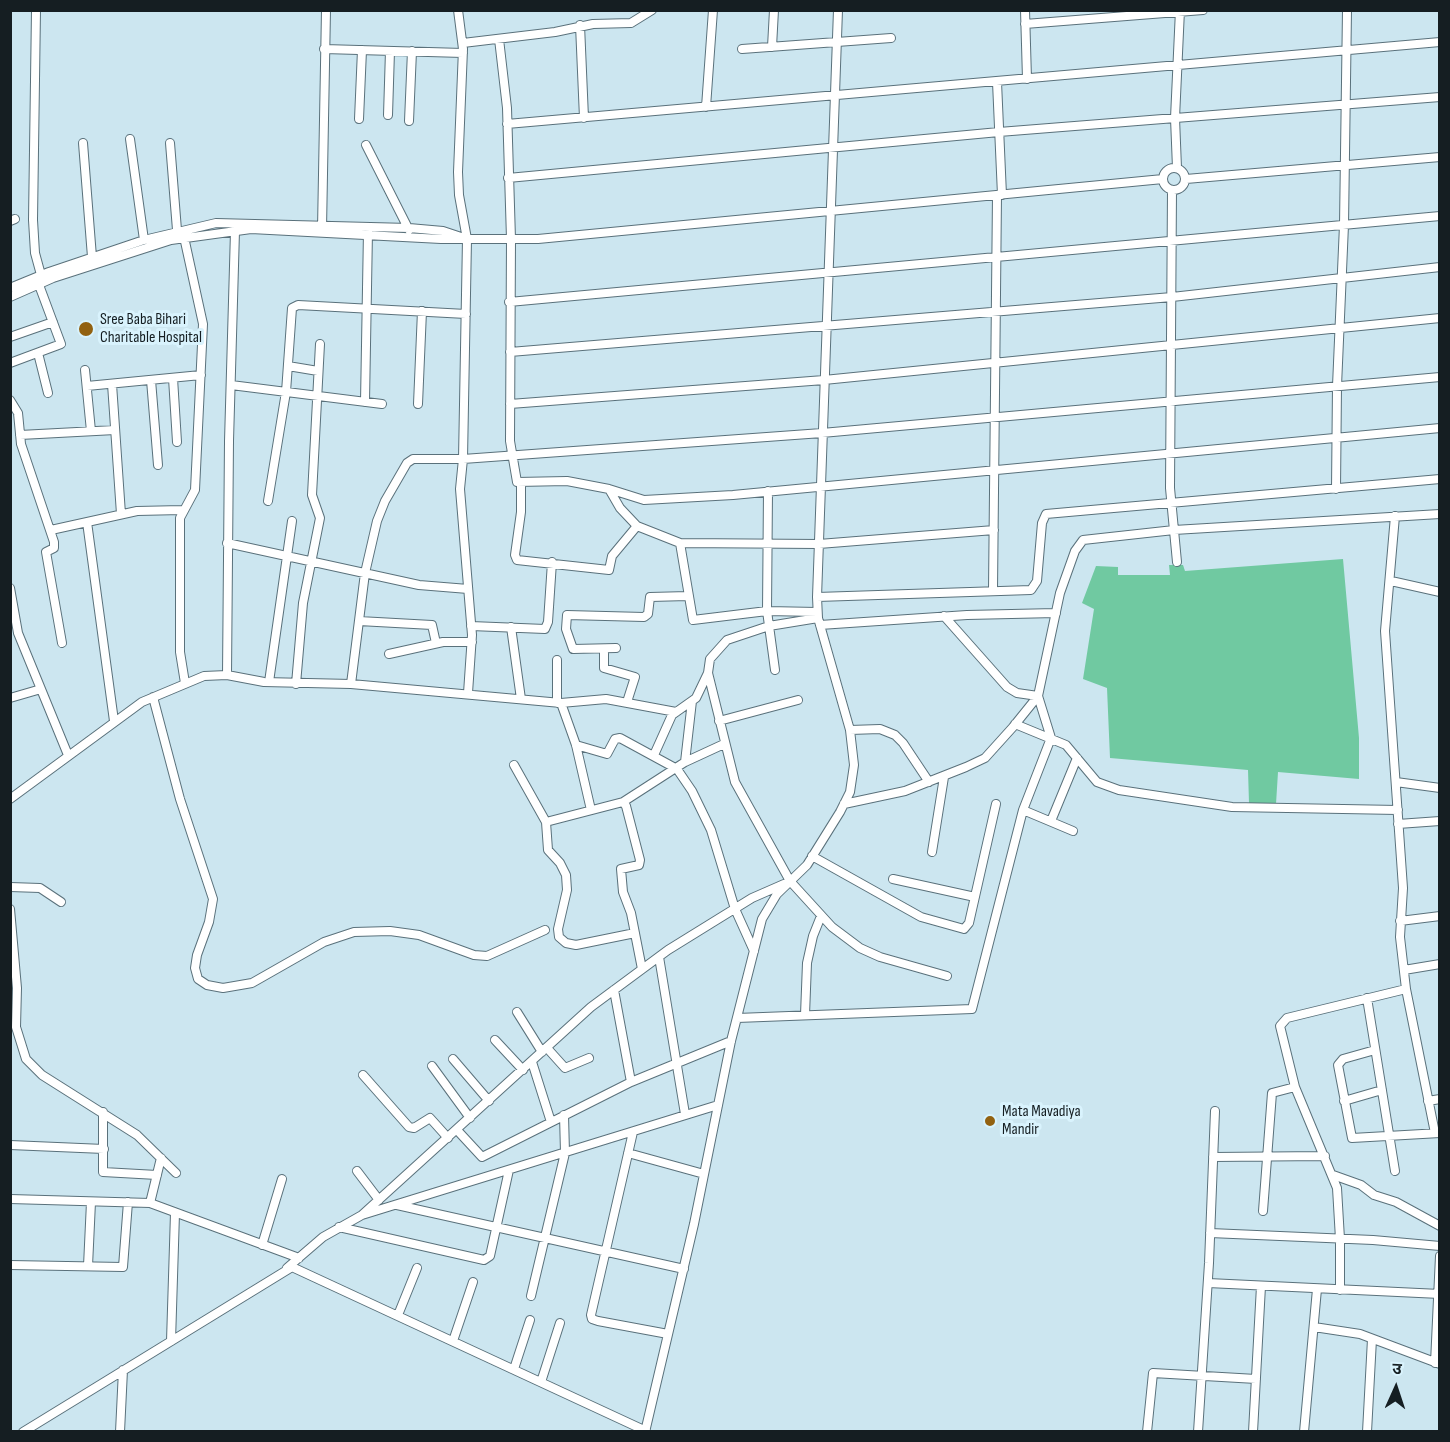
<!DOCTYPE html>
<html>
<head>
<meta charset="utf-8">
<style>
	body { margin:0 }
	#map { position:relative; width:1450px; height:1442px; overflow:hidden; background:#cce6f0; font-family:"Sofia Sans Condensed","Noto Sans Devanagari",sans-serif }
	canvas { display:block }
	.frame { position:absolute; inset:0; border:12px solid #151e22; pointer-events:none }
	.north { position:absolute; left:1366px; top:1358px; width:60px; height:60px; -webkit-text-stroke:4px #d9f3fd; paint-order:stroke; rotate:3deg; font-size:16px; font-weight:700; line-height:24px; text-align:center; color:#151e22 }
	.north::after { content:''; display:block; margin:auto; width:21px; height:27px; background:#151e22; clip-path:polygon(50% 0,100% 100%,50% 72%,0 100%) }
</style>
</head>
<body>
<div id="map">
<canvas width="1450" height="1442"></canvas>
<div class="frame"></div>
<div class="north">उ</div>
</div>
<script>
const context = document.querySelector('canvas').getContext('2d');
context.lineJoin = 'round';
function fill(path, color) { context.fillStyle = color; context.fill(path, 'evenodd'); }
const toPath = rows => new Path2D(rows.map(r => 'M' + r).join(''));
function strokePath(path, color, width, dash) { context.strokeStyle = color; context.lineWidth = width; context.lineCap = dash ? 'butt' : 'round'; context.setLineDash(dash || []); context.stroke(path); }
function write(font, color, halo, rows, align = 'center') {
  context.font = font + ' "Sofia Sans Condensed",sans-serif'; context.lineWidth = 6; context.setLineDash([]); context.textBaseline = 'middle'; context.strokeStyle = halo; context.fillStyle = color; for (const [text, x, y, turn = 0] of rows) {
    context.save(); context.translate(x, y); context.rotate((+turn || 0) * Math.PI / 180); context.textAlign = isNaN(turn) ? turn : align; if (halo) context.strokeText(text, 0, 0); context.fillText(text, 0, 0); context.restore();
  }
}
const green = toPath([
	[1343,559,1359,738,1359,779,1278,772,1276,804,1249,803,1248,770,1110,758,1107,688,1083,679,1094,609,1082,603,1096,566,1118,567,1118,575,1170,575,1169,565,1183,565,1185,571]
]);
const minor = toPath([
	[36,10,33,220,35,253,41,275],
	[458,10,463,49,458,172,459,195,467,239,463,459,460,489,472,635,468,693],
	[1025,10,1027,79],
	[1025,24,1203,10],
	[580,25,584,118],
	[499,39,507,108,511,239,510,441,517,482,567,481,609,489,620,508,637,526,680,543,819,544,994,530],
	[463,43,555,32,593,24,631,23,652,10],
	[772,47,774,10],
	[324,49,463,53],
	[742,49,891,38],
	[997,82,1002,195],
	[706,107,713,10],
	[388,115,390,51],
	[359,119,362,50],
	[409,121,412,51],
	[507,124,1440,42],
	[130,139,144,240],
	[83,143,92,257],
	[170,143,177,230],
	[366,145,409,230],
	'1163 179a11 11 0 1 1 22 0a11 11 0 1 1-22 0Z',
	[1177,168,1175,118,1180,10],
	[508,178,999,132,1440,97],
	[1186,179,1440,157],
	[1172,190,1170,488,1177,562],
	[10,221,15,219],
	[322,229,326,10],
	[184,237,203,324,195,490,180,518,180,652,185,683],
	[10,288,49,272,144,240,216,223,409,228,443,231,461,237],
	[10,297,53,278,171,240,251,229,441,239,538,239,1163,179],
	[509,302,1440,216],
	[10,337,53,322],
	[510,352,1172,297,1440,267],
	[38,353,48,393],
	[10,363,61,344,39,285],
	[288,366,318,371],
	[85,370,91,431],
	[173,378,177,442],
	[151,380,158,465],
	[112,384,121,514],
	[231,385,382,404],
	[87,386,201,375],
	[10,400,18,413,21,444,54,542,54,548,46,552,62,643],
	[365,402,368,231],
	[418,404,422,311],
	[510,404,824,380,1440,318],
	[20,435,115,430],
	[521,483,521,512,515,555,517,560,609,570,612,556,637,526],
	[609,489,644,500,733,495,1440,428],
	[1336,489,1337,386,1344,225,1347,10],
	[768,491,767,611,775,670],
	[268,501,286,392,292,308,298,305,466,314],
	[87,522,114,721],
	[51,530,137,511,182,510],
	[227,543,419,585,468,589],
	[680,543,693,620,767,611,817,612],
	[1391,581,1440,592],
	[10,588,18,633,68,755],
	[993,590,997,195],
	[817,597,1031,590,1037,581,1042,523,1046,514,1440,479],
	[359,621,432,625,436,643],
	[820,625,967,615,1056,613],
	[471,626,545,629,548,622,552,562],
	[511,627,521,699],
	[616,648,573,649,566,629,567,615,644,617,648,614,650,597,688,596],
	[604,649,604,668,635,677,627,702],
	[389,654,443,642,472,642],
	[557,660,557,703],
	[708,673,735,782,790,881,832,927,860,948,880,957,947,976],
	[227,675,229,441,235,231],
	[269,682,292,521],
	[296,684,303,603,320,518,312,495,320,344],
	[351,684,365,573,377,521,385,501,407,463,413,459,463,459,822,433,1440,377],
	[153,697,180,799,213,899,209,922,197,955,195,968,198,979,207,985,223,988,252,983,324,942,354,932,390,931,419,935,474,955,487,956,545,930],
	[10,698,41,689],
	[561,703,606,699,676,712],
	[719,721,798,700],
	[1015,724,1066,745,1097,782,1119,790,1232,807,1398,810],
	[850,730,880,729,895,735,903,743,929,782],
	[576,745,607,754,615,739,620,738,677,769,692,791,711,830,735,909,754,951],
	[654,755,672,715,696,698,708,673,710,659,727,640,769,626,818,618],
	[685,762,692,701],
	[514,765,546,822,548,850,560,863,566,875,567,890,558,929,559,937,566,943,576,945,635,933],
	[1396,782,1440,788],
	[10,799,142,702,204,676,227,675,264,682,351,684,561,703,576,745,591,810],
	[623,802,685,762,724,744],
	[844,804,905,791,966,767,985,758,1013,727,1038,696,1060,593,1075,551,1083,540,1174,530,1440,514],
	[1023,810,1073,831],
	[1051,821,1077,758],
	[546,822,623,802,626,806,640,860,639,865,621,869,623,892,631,913,642,969],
	[1398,824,1440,821],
	[932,852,944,777],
	[812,856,921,917,964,929,969,923,996,804],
	[893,879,975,897],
	[10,887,40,888,61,902],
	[10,909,17,988,16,1027,26,1059,42,1075,137,1135,176,1173],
	[1400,921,1440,916],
	[659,957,685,1114],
	[1404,970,1440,964],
	[1406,989,1435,1133],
	[614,990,631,1082],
	[1367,998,1395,1171],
	[517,1012,542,1052],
	[805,1015,807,963,813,936,821,916],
	[737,1018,972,1009,1023,810,1051,738,1038,696,1017,693,1007,687,944,616],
	[495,1040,523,1070],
	[547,1048,565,1068,589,1058],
	[1375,1050,1343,1059,1338,1065,1352,1138,1440,1133],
	[453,1059,489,1101],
	[532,1062,551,1122],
	[432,1066,470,1118],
	[363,1075,409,1127,414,1128,430,1118,448,1138],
	[1344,1101,1382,1090],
	[1428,1101,1440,1099],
	[103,1112,103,1172,157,1175],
	[457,1130,482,1157,631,1082,731,1041],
	[633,1132,591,1315,592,1319,598,1321,668,1334],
	[10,1145,104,1149],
	[628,1153,704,1174],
	[1213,1157,1325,1156],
	[357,1171,379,1200],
	[1333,1175,1361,1185,1374,1195,1396,1202,1440,1226],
	[10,1199,150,1203,299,1258],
	[150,1203,161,1158],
	[397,1205,684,1269],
	[1263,1211,1272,1093,1295,1087],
	[362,1215,591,1007,668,950,752,898,784,884],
	[339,1227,484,1260,490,1256,509,1170],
	[1210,1233,1373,1240,1440,1246],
	[262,1245,282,1179],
	[10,1265,123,1267,128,1202],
	[88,1266,91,1202],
	[287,1268,323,1237,362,1215,718,1105],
	[1208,1283,1440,1294],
	[1340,1290,1340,1239,1337,1188,1295,1087,1280,1026,1287,1018,1406,989,1400,937,1403,888,1385,631,1395,516],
	[531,1296,565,1153,564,1115],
	[398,1315,417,1268],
	[1314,1327,1360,1334,1440,1364],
	[171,1341,175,1213],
	[453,1341,473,1282],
	[1435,1363,1440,1256],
	[514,1369,530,1320],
	[541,1382,560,1323],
	[23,1432,292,1267,646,1431],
	[120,1432,123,1370],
	[645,1432,694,1224,731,1041,762,919,777,894,807,865,840,812,850,792,854,765,850,730,818,618,817,597,838,10],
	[1147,1432,1153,1373,1256,1379],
	[1198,1432,1209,1263,1215,1111],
	[1253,1432,1261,1286],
	[1304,1432,1317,1289],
	[1367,1432,1372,1339]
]);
const markers = [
	[86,329,8,"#926110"],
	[990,1121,6,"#926110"]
];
const poiNames = [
	["Sree Baba Bihari",100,320],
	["Charitable Hospital",100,338],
	["Mata Mavadiya",1002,1112],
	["Mandir",1002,1130]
];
fill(green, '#70c9a1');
strokePath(minor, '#5a717b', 10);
strokePath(minor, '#fff', 8);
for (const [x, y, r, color] of markers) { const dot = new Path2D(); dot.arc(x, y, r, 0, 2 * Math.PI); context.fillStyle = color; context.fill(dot); strokePath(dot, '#d9f3fd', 2); }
write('16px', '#151e22', '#d9f3fd', poiNames, 'left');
</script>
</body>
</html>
